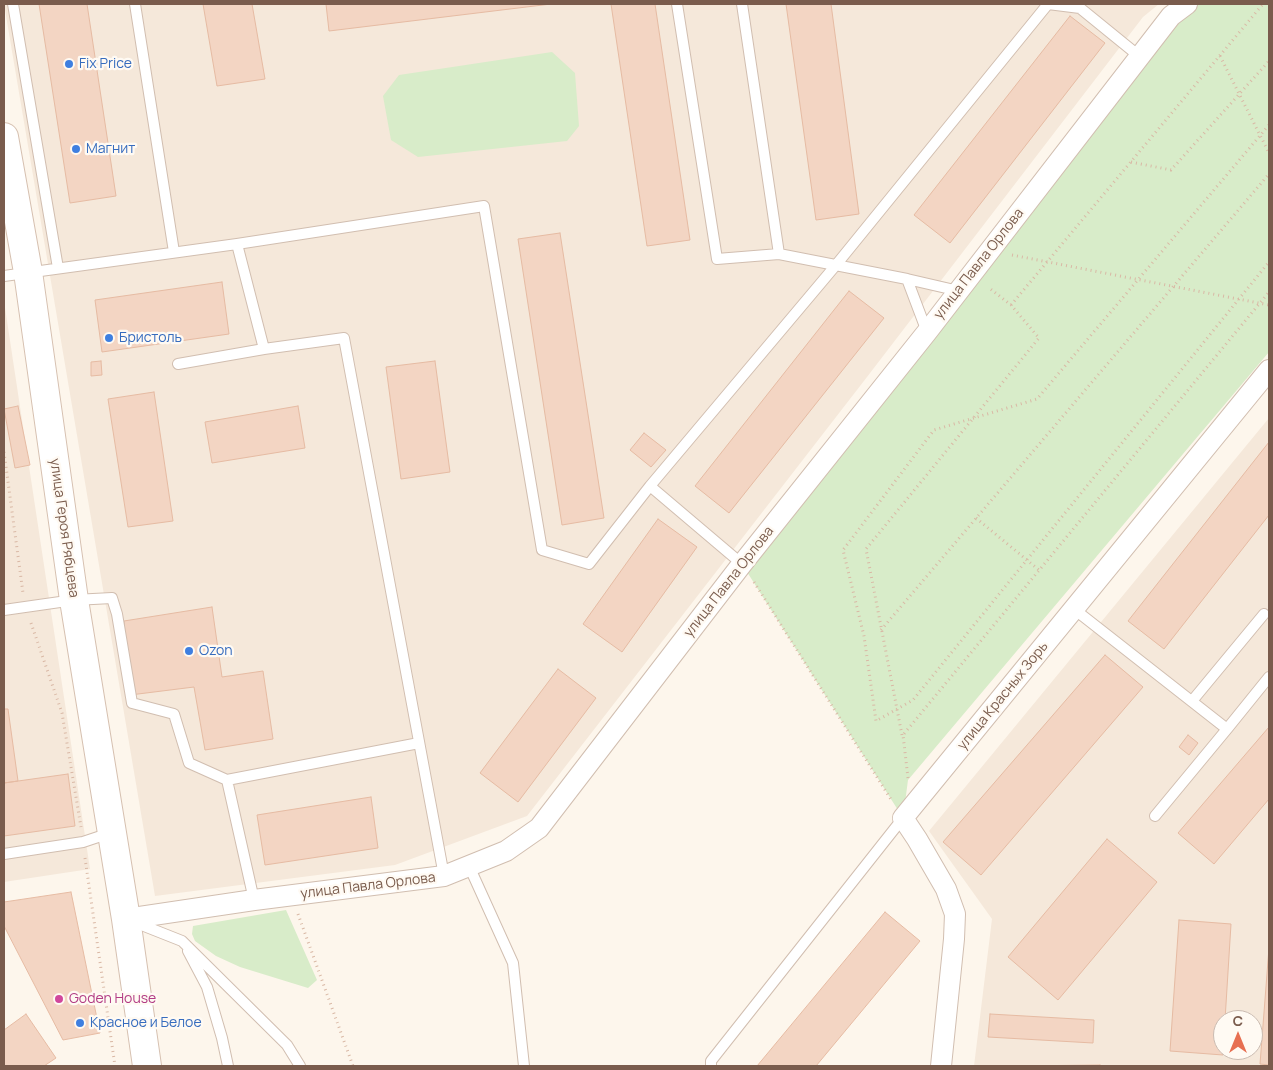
<!DOCTYPE html>
<html>
<head>
<meta charset="utf-8">
<style>
	body { margin:0 }
	#map { position:relative; width:1273px; height:1070px; overflow:hidden; background:#fdf6ec; font-family:Manrope,sans-serif }
	canvas { display:block }
	.frame { position:absolute; inset:0; border:5px solid #7a5c4d; pointer-events:none }
	.north { position:absolute; left:1213px; top:1010px; width:50px; height:50px; box-sizing:border-box; background:#fffaf3; border:1px solid #cabbb1; border-radius:50%; rotate:0deg; font-size:14px; font-weight:700; line-height:20px; text-align:center; color:#7a5c4d }
	.north::after { content:''; display:block; margin:auto; width:18px; height:22px; background:#e76f51; clip-path:polygon(50% 0,100% 100%,50% 72%,0 100%) }
</style>
</head>
<body>
<div id="map">
<canvas width="1273" height="1070"></canvas>
<div class="frame"></div>
<div class="north">С</div>
</div>
<script>
const context = document.querySelector('canvas').getContext('2d');
context.lineJoin = 'round';
function fill(path, color) { context.fillStyle = color; context.fill(path, 'evenodd'); }
const toPath = rows => new Path2D(rows.map(r => 'M' + r).join(''));
function strokePath(path, color, width, dash) { context.strokeStyle = color; context.lineWidth = width; context.lineCap = dash ? 'butt' : 'round'; context.setLineDash(dash || []); context.stroke(path); }
function write(font, color, halo, rows, align = 'center') {
  context.font = font + ' Manrope,sans-serif'; context.lineWidth = 4.5; context.setLineDash([]); context.textBaseline = 'middle'; context.strokeStyle = halo; context.fillStyle = color; for (const [text, x, y, turn = 0] of rows) {
    context.save(); context.translate(x, y); context.rotate((+turn || 0) * Math.PI / 180); context.textAlign = isNaN(turn) ? turn : align; if (halo) context.strokeText(text, 0, 0); context.fillText(text, 0, 0); context.restore();
  }
}
const residential = toPath([
	[4,4,1159,4,1143,17,867,377,527,816,395,865,155,896],
	[4,301,90,869,4,882],
	[1269,418,1269,1066,974,1066,992,919,929,831],
	[1223,1020,1253,1020,1253,1050,1223,1050]
]);
const green = toPath([
	[1187,4,1269,4,1269,352,908,780,903,818,742,564],
	[552,52,575,73,579,126,567,141,418,157,391,140,383,96,399,75],
	[286,910,317,980,308,988,240,967,216,956,195,941,192,934,193,926]
]);
const building = toPath([
	[39,4,87,4,116,196,70,203,39,4],
	[203,4,252,4,265,79,217,86,203,4],
	[326,4,551,4,329,31,326,4],
	[611,4,655,4,690,240,647,246,611,4],
	[786,4,831,4,859,214,816,220,786,4],
	[1070,16,1105,43,950,243,914,215,1070,16],
	[560,233,604,518,562,525,518,239,560,233],
	[222,282,229,334,102,352,95,300,222,282],
	[849,291,884,318,729,513,695,486,849,291],
	[101,361,102,375,91,376,91,362,101,361],
	[435,361,450,472,401,479,386,367,435,361],
	[154,392,173,521,128,527,108,399,154,392],
	[18,406,30,465,15,468,4,409,18,406],
	[298,406,305,448,212,463,205,422,298,406],
	[644,433,666,450,651,467,630,450,644,433],
	[1269,442,1269,515,1164,649,1128,621,1269,442],
	[658,519,697,547,622,652,583,624,658,519],
	[212,607,222,677,263,671,273,739,205,750,194,687,130,695,124,621,212,607],
	[1105,655,1143,687,981,875,943,842,1105,655],
	[558,669,596,698,518,802,480,773,558,669],
	[4,709,8,709,18,781,4,783,4,709],
	[1269,727,1269,799,1214,864,1178,833,1269,727],
	[1188,735,1198,743,1189,755,1179,747,1188,735],
	[68,774,75,826,4,836,4,783,68,774],
	[371,797,378,848,265,865,257,815,371,797],
	[1107,839,1157,882,1058,1000,1008,957,1107,839],
	[71,892,100,1033,63,1040,4,926,4,902,71,892],
	[885,912,920,941,816,1066,757,1066,885,912],
	[1179,920,1231,924,1225,1020,1223,1020,1223,1055,1170,1051,1179,920],
	[1269,948,1269,1065,1260,1064,1269,948],
	[26,1014,56,1058,44,1066,5,1066,4,1064,4,1030,26,1014],
	[990,1014,1094,1020,1093,1043,988,1037,990,1014],
	[1100,1065,1100,1066,1016,1066,1100,1065]
]);
const path = toPath([
	[1220,56,1269,153],
	[1269,125,1037,399,934,430,843,550,864,636,876,721,913,700,1269,262],
	[1131,162,1171,170,1269,61],
	[1012,255,1269,305],
	[1011,305,1263,4],
	[4,452,23,593],
	[976,518,1039,570],
	[754,582,892,801],
	[31,623,62,713,81,827],
	[881,630,1269,174],
	[902,735,866,549,1039,338,1011,305,988,287],
	[908,778,903,735,1269,292],
	[85,858,115,1066],
	[298,914,353,1066]
]);
const service = toPath([
	[13,4,58,268],
	[135,4,174,252],
	[677,4,717,259,779,254],
	[742,4,779,254,907,279],
	[237,244,264,349,344,338,444,876],
	[4,276,237,244,484,206,542,550,589,564,650,486],
	[927,332,907,279,959,291],
	[178,364,264,349],
	[742,564,650,486,836,265,1048,4,1080,8,1139,56],
	[1074,609,1227,729,1155,816],
	[4,610,74,600,112,598,117,614,132,703,174,714,189,763,227,780,254,900],
	[1192,701,1264,614],
	[1227,729,1269,677],
	[227,780,419,743],
	[4,854,83,842,110,833],
	[469,866,513,963,524,1066],
	[134,922,182,941,287,1045,300,1066],
	[188,951,207,987,222,1038,228,1066],
	[711,1066,711,1061,903,818]
]);
const minor = toPath([
	[126,919,254,900,444,876,506,851,539,828,742,564,927,332,1171,16,1187,4],
	[941,1066,954,939,955,914,946,889,917,839,903,818,1269,370]
]);
const secondary = toPath([
	[4,137,28,272,74,600,126,919,147,1066]
]);
const markers = [
	[69,64,5,"#3f7fe0"],
	[76,149,5,"#3f7fe0"],
	[109,338,5,"#3f7fe0"],
	[189,651,5,"#3f7fe0"],
	[59,999,5,"#d1479c"],
	[80,1023,5,"#3f7fe0"]
];
const shopNames = [
	["Fix Price",79,64],
	["Магнит",86,149],
	["Бристоль",119,338],
	["Ozon",199,651],
	["Красное и Белое",90,1023]
];
const streetNames = [
	["улица Павла Орлова",979,264,-52],
	["улица Героя Рябцева",64,528,82],
	["улица Павла Орлова",729,582,-52],
	["улица Красных Зорь",1003,696,-51],
	["улица Павла Орлова",368,886,-7]
];
const hotelNames = [
	["Goden House",69,999]
];
fill(residential, '#f5e8da');
fill(green, '#d8ecc9');
fill(building, '#f3d5c3');
strokePath(building, '#e6bba3', 1);
strokePath(service, '#d1beb0', 12);
strokePath(minor, '#d1beb0', 22);
strokePath(secondary, '#d6c0b0', 30);
strokePath(path, '#d9b8a5', 3, [1, 4]);
strokePath(service, '#fff', 10);
strokePath(minor, '#fff', 20);
strokePath(secondary, '#fff', 28);
for (const [x, y, r, color] of markers) { const dot = new Path2D(); dot.arc(x, y, r, 0, 2 * Math.PI); context.fillStyle = color; context.fill(dot); strokePath(dot, '#fffaf3', 2); }
write('14px', '#366cbe', '#fffaf3', shopNames, 'left');
write('14px', '#7a5c4d', '#fffaf3', streetNames);
write('14px', '#b23c85', '#fffaf3', hotelNames, 'left');
</script>
</body>
</html>
